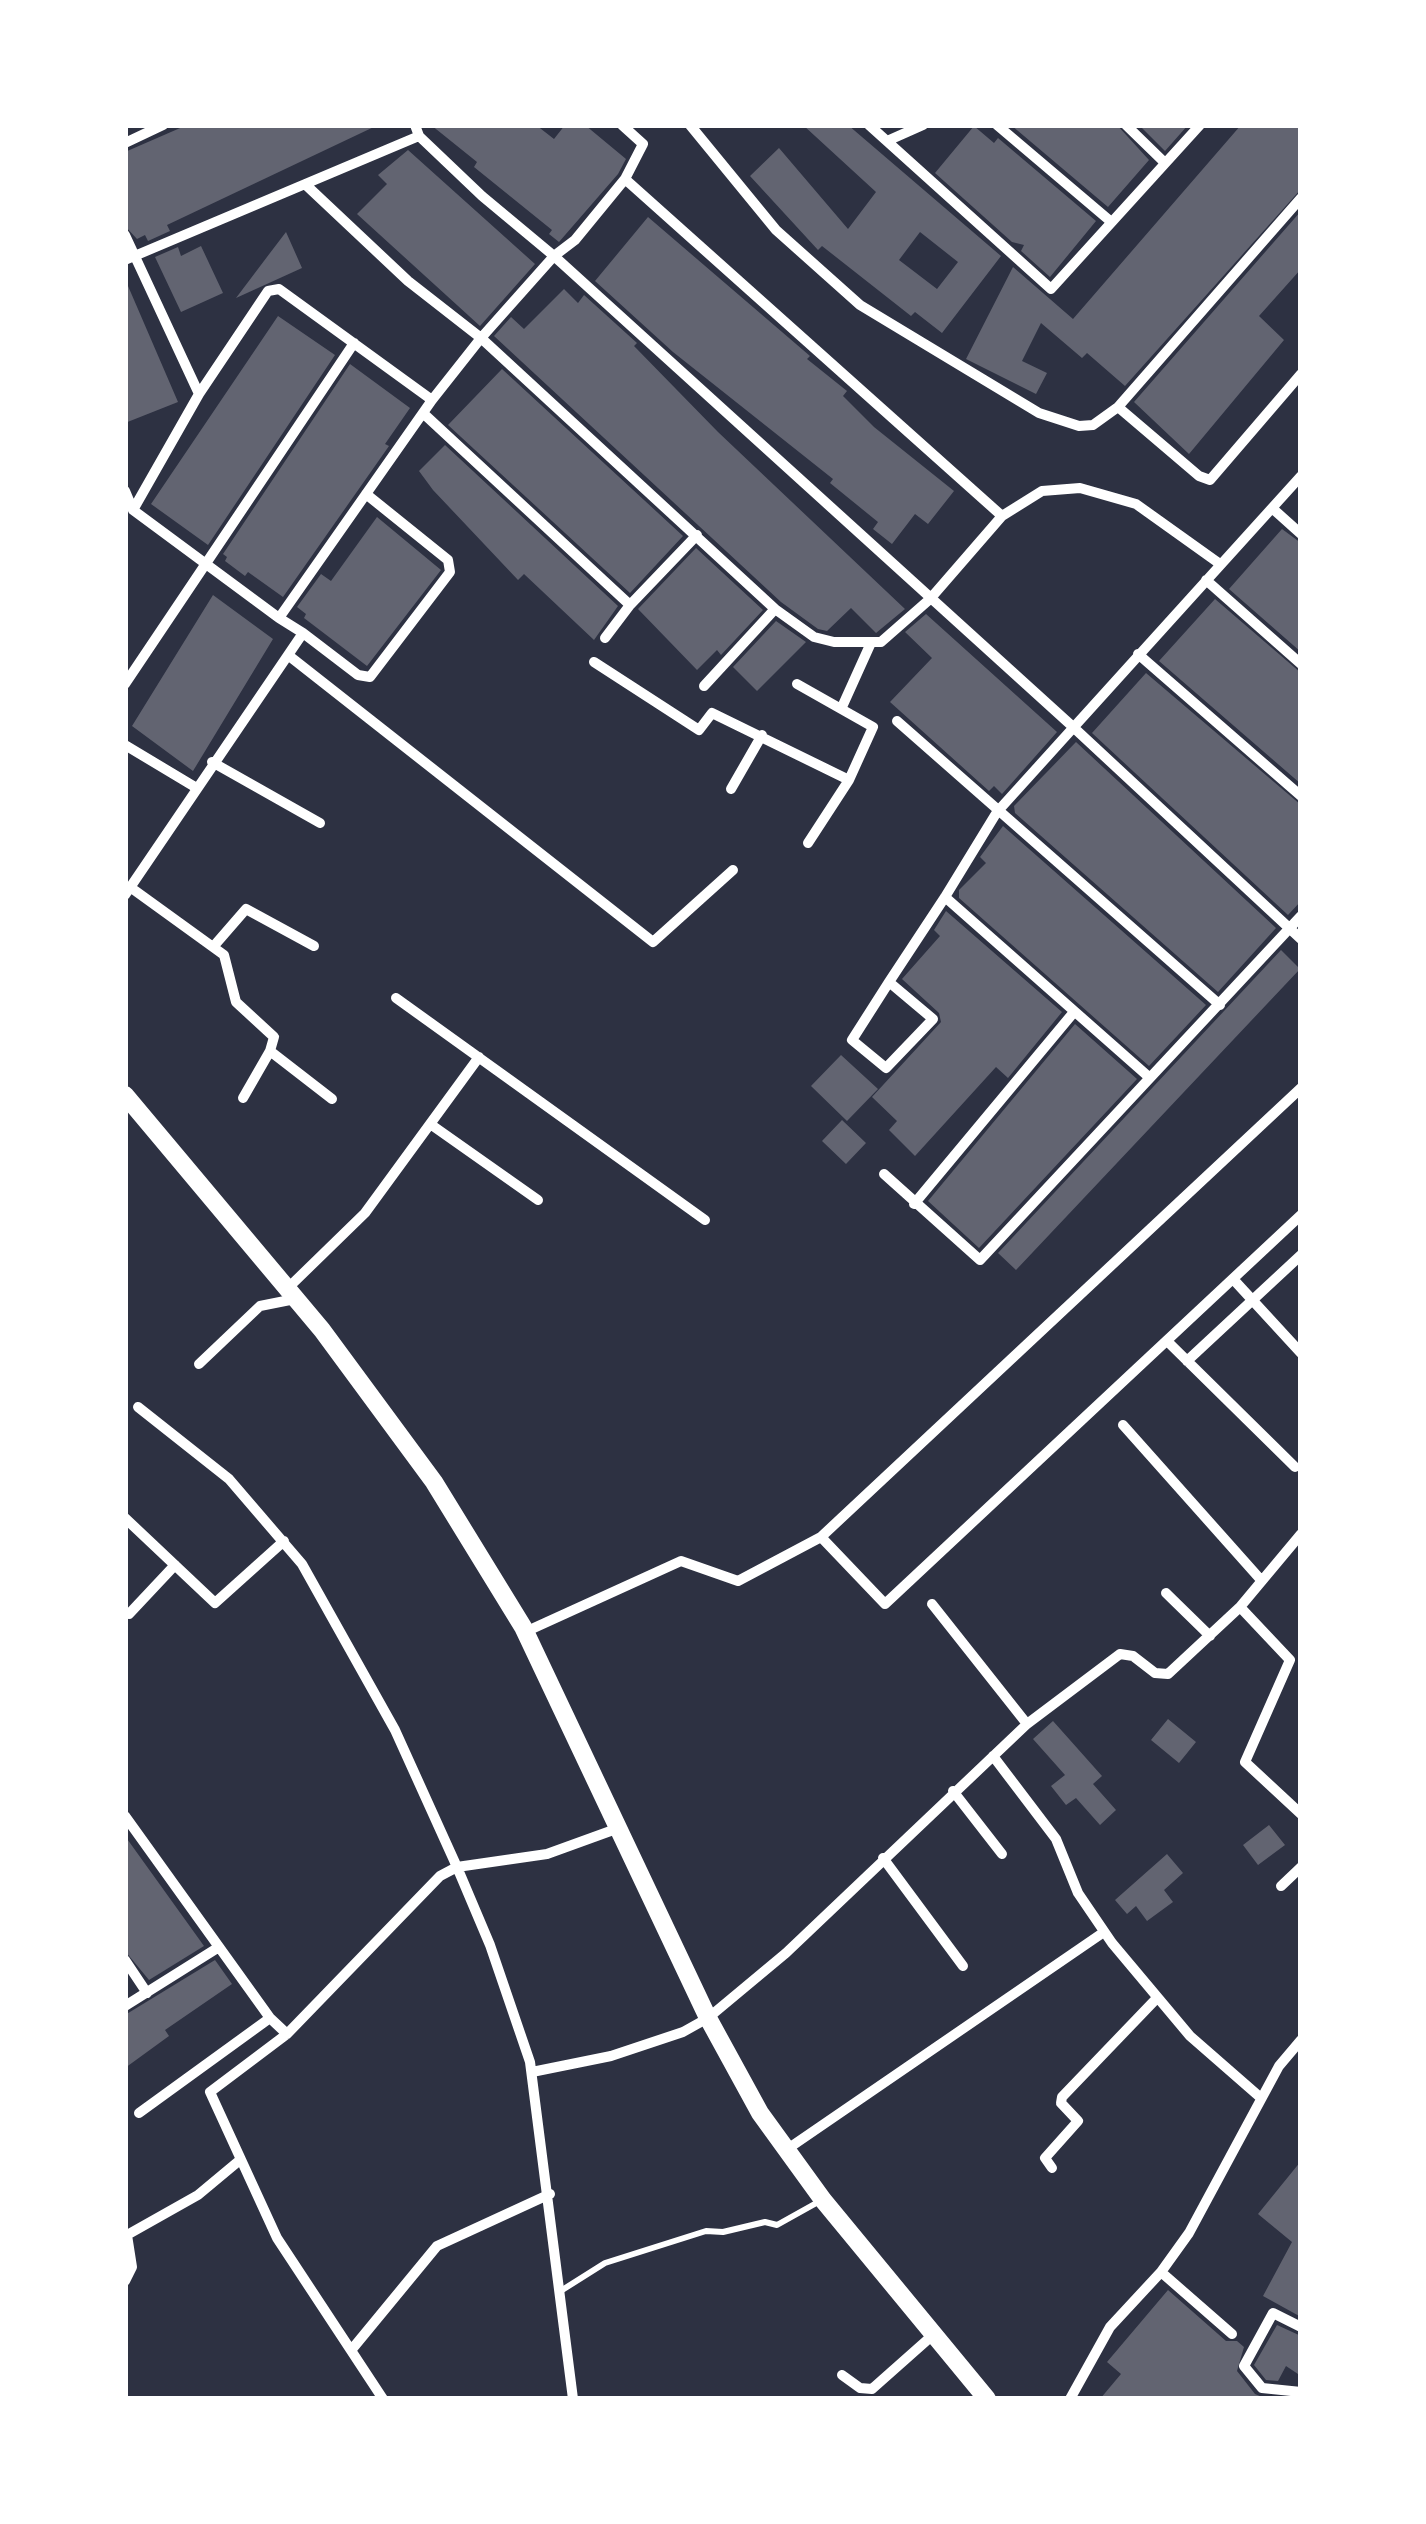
<!DOCTYPE html>
<html>
<head>
<meta charset="utf-8">
<style>
	body { margin:0 }
	#map { position:relative; width:1426px; height:2524px; overflow:hidden; background:#2d3142; font-family:Inter,sans-serif }
	canvas { display:block }
	.frame { position:absolute; inset:0; border:128px solid #fff; pointer-events:none }
</style>
</head>
<body>
<div id="map">
<canvas width="1426" height="2524"></canvas>
<div class="frame"></div>
</div>
<script>
const context = document.querySelector('canvas').getContext('2d');
context.lineJoin = 'round';
function fill(path, color) { context.fillStyle = color; context.fill(path, 'evenodd'); }
const toPath = rows => new Path2D(rows.map(r => 'M' + r).join(''));
function strokePath(path, color, width, dash) { context.strokeStyle = color; context.lineWidth = width; context.lineCap = dash ? 'butt' : 'round'; context.setLineDash(dash || []); context.stroke(path); }
const building = toPath([
	[187,125,378,125,167,225,170,231,148,241,145,235,137,239,125,226,125,152],
	[431,125,536,125,554,139,565,125,585,125,626,159,618,174,559,242,549,234,552,230,474,167,477,162],
	[803,125,848,125,1001,256,942,333,915,312,911,316,822,246,818,250,750,176,779,148,848,229,876,192],
	[920,232,958,262,937,289,899,260],
	[1011,125,1117,125,1149,160,1108,207],
	[1139,125,1188,125,1165,151],
	[1241,125,1301,125,1301,189,1125,386,1087,353,1082,358,1041,323,1022,361,1047,373,1036,394,966,359,1013,267,1073,319],
	[974,126,994,143,998,138,1096,221,1050,277,1021,251,1024,245,1012,242,935,173],
	[408,150,535,264,480,326,357,214,387,184,378,175],
	[1301,211,1301,269,1259,316,1284,340,1189,454,1134,402],
	[648,217,810,356,807,359,847,391,843,396,874,427,954,491,928,524,915,514,892,544,873,529,878,522,830,483,833,479,673,352,595,281],
	[286,232,302,268,236,298,270,253],
	[201,246,223,293,181,312,155,257,178,247,181,256],
	[125,279,178,402,125,423],
	[564,289,578,303,584,295,637,343,634,346,718,432,905,609,876,633,851,608,827,631,818,629,781,602,494,336,511,317,524,329],
	[278,316,335,355,208,545,151,504],
	[350,364,410,408,385,444,389,446,283,597,248,572,245,576,225,561,227,557,223,554],
	[502,369,683,536,630,593,448,425],
	[445,445,618,606,594,640,524,574,518,580,433,490,419,471],
	[377,517,441,570,367,666,304,618,306,614,297,607,321,574,331,581],
	[1282,529,1301,543,1301,652,1229,589],
	[696,548,763,610,721,655,717,650,697,670,638,609],
	[213,595,273,639,193,771,132,726],
	[1215,599,1301,673,1301,784,1159,661],
	[926,614,1057,732,1002,794,994,786,989,791,890,702,932,658,905,632],
	[776,621,806,642,757,691,733,667],
	[1146,673,1301,805,1301,901,1288,915,1092,733],
	[1076,742,1276,928,1218,992,1015,813,1014,806],
	[1003,826,1206,1005,1149,1066,959,898,959,890,986,863,980,857],
	[946,911,1062,1012,1008,1078,996,1067,915,1156,889,1130,897,1121,872,1097,941,1022,939,1013,902,979,940,936,934,930],
	[1281,950,1300,969,1016,1270,998,1253],
	[1075,1024,1137,1079,979,1248,928,1201],
	[841,1055,878,1089,847,1121,811,1086],
	[842,1120,866,1143,846,1164,822,1141],
	[1168,1719,1196,1742,1179,1763,1151,1740],
	[1053,1721,1102,1776,1093,1784,1116,1810,1100,1825,1076,1798,1066,1805,1051,1786,1065,1775,1033,1739],
	[1269,1825,1285,1845,1258,1865,1243,1845],
	[125,1836,204,1946,149,1980,125,1951],
	[1167,1854,1183,1873,1164,1890,1173,1902,1147,1921,1136,1906,1127,1914,1115,1900],
	[215,1960,232,1984,165,2030,169,2036,125,2068,125,2015],
	[1301,2161,1301,2317,1263,2296,1292,2242,1258,2214],
	[1168,2290,1226,2341,1237,2341,1244,2347,1237,2371,1255,2394,1267,2399,1100,2399,1121,2374,1107,2362],
	[1277,2325,1301,2336,1301,2376,1286,2366,1278,2381,1266,2380,1254,2365]
]);
const service = toPath([
	[559,2292,605,2263,706,2231,723,2232,765,2222,777,2225,820,2201]
]);
const minor = toPath([
	[415,125,419,136,482,196,554,256,1072,726,1301,939],
	[690,125,776,230,860,305,1039,413,1079,426,1093,425,1118,407,1301,198],
	[869,125,1051,289,1200,125],
	[997,125,1109,220],
	[1126,125,1164,162],
	[887,141,923,125],
	[125,143,163,125],
	[625,179,1002,516],
	[306,185,408,281,481,338,775,609,814,637,834,642,881,642,930,599,1002,516,1042,491,1080,488,1136,504,1220,564],
	[125,235,199,394],
	[125,260,419,136],
	[1118,407,1199,476,1210,480,1301,374],
	[424,414,630,605,697,535],
	[125,491,133,510,279,618],
	[1272,508,1301,534],
	[133,510,199,394,268,291,279,289,432,400],
	[1206,580,1301,664],
	[303,633,358,675,370,677,450,572,448,560,366,494],
	[605,638,630,605],
	[1138,654,1301,796],
	[288,655,653,942,733,870],
	[594,662,699,730,712,713,849,780],
	[125,684,354,343],
	[797,684,873,727,849,780,808,843],
	[704,686,775,609],
	[842,707,870,645],
	[897,721,1220,1005],
	[125,745,195,787],
	[212,762,320,823],
	[731,789,762,735],
	[130,887,224,955,236,1002,274,1037,270,1051,332,1099],
	[125,895,303,633,279,618,432,400,481,338,554,256,575,240,625,179,643,144,622,125],
	[945,897,1150,1078],
	[213,947,246,909,314,946],
	[889,982,933,1019,886,1068,852,1040,889,982,945,897,997,812,1301,476],
	[396,998,705,1220],
	[243,1098,270,1051],
	[433,1126,538,1200],
	[884,1174,980,1260,1301,916],
	[914,1204,1074,1012],
	[1233,1279,1301,1353],
	[288,1288,365,1213,479,1057],
	[1167,1341,1295,1467],
	[1187,1361,1301,1255],
	[199,1364,260,1306,295,1299],
	[138,1407,229,1479,302,1564,395,1730,457,1867,490,1945,530,2062,573,2399],
	[1123,1425,1261,1580],
	[125,1518,215,1603,284,1541],
	[821,1537,885,1604,1301,1215],
	[1166,1593,1210,1636],
	[932,1604,1027,1724],
	[1240,1607,1290,1660,1245,1762,1301,1814],
	[129,1614,175,1565],
	[525,1632,681,1561,738,1581,821,1537,1301,1088],
	[993,1756,1056,1839,1078,1893,1112,1943,1190,2036,1261,2098],
	[953,1791,1002,1854],
	[125,1816,270,2018,287,2034],
	[883,1858,963,1966],
	[1281,1886,1301,1867],
	[125,1960,147,1993],
	[125,2006,219,1947],
	[532,2072,611,2056,683,2032,708,2018,786,1953,1027,1724,1120,1654,1133,1656,1155,1673,1168,1674,1240,1607,1301,1534],
	[139,2113,270,2018],
	[786,2150,1104,1932],
	[1052,2168,1045,2158,1078,2121,1061,2103,1062,2097,1157,1998],
	[1161,2272,1232,2334],
	[125,2281,132,2267,127,2235,198,2195,240,2160],
	[1301,2327,1273,2313,1244,2366,1262,2388,1301,2392],
	[353,2348,437,2246,550,2194],
	[842,2375,860,2388,872,2389,934,2334],
	[383,2399,277,2238,210,2092,287,2034,440,1876,457,1867,547,1854,616,1829],
	[1070,2399,1110,2327,1161,2272,1189,2233,1279,2066,1301,2040]
]);
const secondary = toPath([
	[125,1095,322,1330,434,1482,523,1627,708,2018,760,2113,823,2200,987,2399]
]);
fill(building, '#626471');
strokePath(service, '#fff', 6);
strokePath(minor, '#fff', 10);
strokePath(secondary, '#fff', 18);
</script>
</body>
</html>
